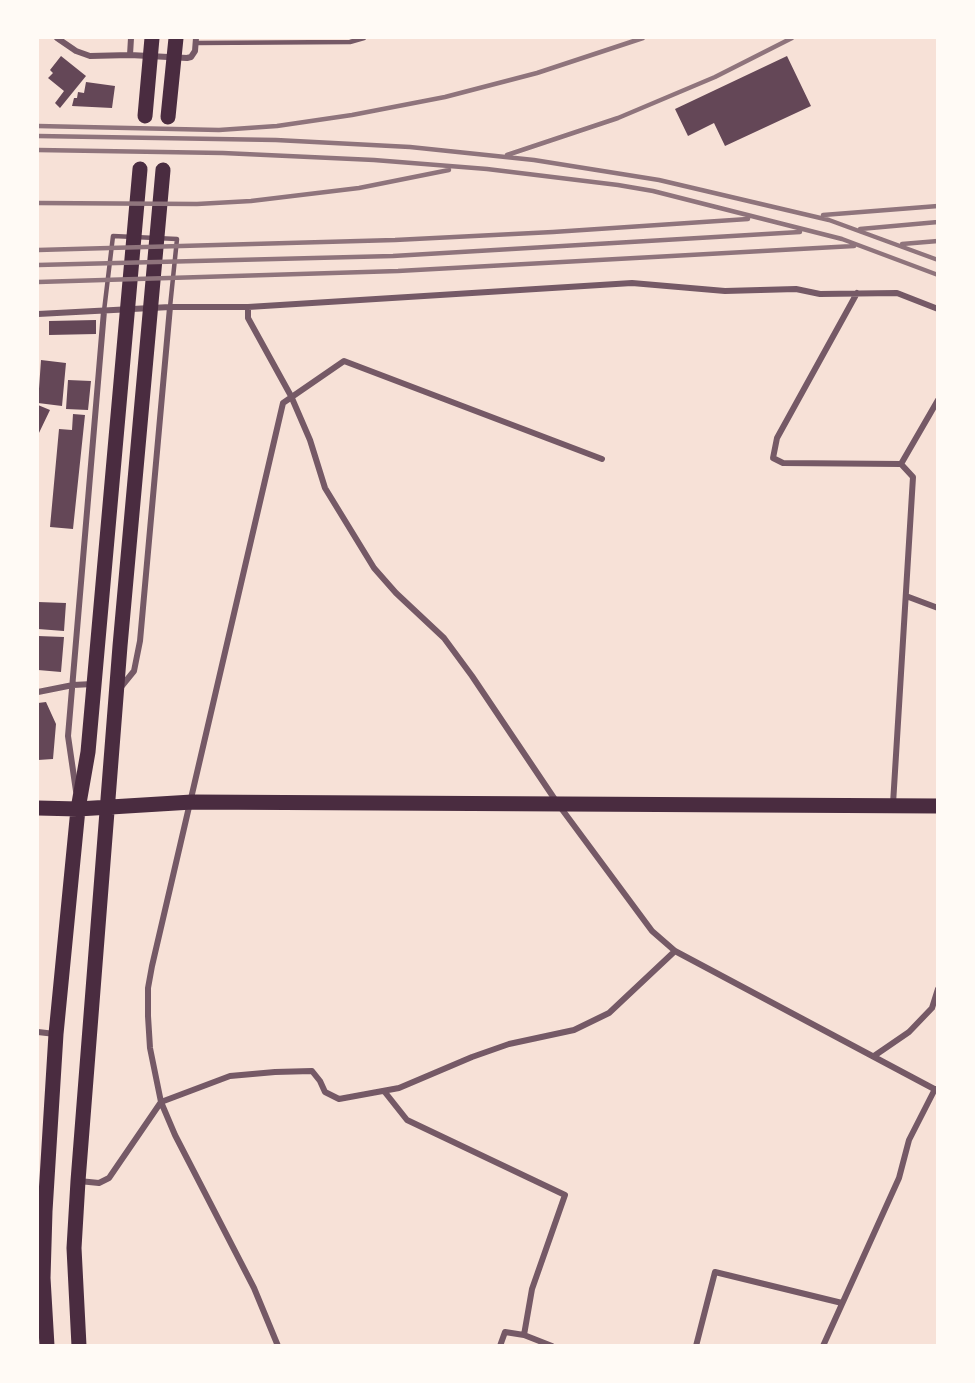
<!DOCTYPE html>
<html>
<head>
<meta charset="utf-8">
<style>
	body { margin:0 }
	#map { position:relative; width:975px; height:1383px; overflow:hidden; background:#f7e1d7; font-family:Inter,sans-serif }
	canvas { display:block }
	.frame { position:absolute; inset:0; border:39px solid #fffaf5; pointer-events:none }
</style>
</head>
<body>
<div id="map">
<canvas width="975" height="1383"></canvas>
<div class="frame"></div>
</div>
<script>
const context = document.querySelector('canvas').getContext('2d');
context.lineJoin = 'round';
function fill(path, color) { context.fillStyle = color; context.fill(path, 'evenodd'); }
const toPath = rows => new Path2D(rows.map(r => 'M' + r).join(''));
function strokePath(path, color, width, dash) { context.strokeStyle = color; context.lineWidth = width; context.lineCap = dash ? 'butt' : 'round'; context.setLineDash(dash || []); context.stroke(path); }
const building = toPath([
	[61,56,86,76,60,108,55,103,64,91,48,78,53,73,50,70],
	[787,56,811,106,725,146,714,123,688,136,675,109],
	[86,82,115,86,112,108,72,106,74,98,77,98,78,92,84,93],
	[96,320,96,334,49,335,49,321],
	[41,360,66,363,62,406,38,403],
	[68,380,91,381,88,410,66,409],
	[38,405,50,410,38,435],
	[73,414,85,415,73,529,50,527,59,429,72,430],
	[38,602,66,603,64,631,38,629],
	[38,636,64,637,61,672,38,670],
	[46,702,56,724,53,759,38,760,38,703]
]);
const service = toPath([
	[196,43,350,42,364,38],
	[104,311,113,236,177,239,170,307]
]);
const minor = toPath([
	[57,38,76,51,90,56,130,55,187,58,191,57,195,51,196,38],
	[130,55,131,38],
	[857,293,777,438,773,458,783,463,901,464,913,477,893,804],
	[248,307,248,318,291,396,310,440,325,488,374,568,396,593,444,638,472,676,558,804,652,931,675,951,938,1091],
	[38,314,170,307,248,307,632,283,725,291,796,289,820,294,897,293,938,309],
	[901,464,938,400],
	[906,596,938,608],
	[121,687,134,671,140,641,170,307],
	[38,692,73,685,93,684],
	[76,791,68,736,104,311],
	[38,1032,55,1034],
	[874,1056,909,1032,932,1008,938,989],
	[384,1091,407,1120,565,1195,532,1289,524,1335],
	[79,1181,99,1183,109,1178,161,1102,230,1076,275,1072,312,1071,320,1081,325,1092,339,1099,399,1088,472,1057,509,1044,574,1030,609,1013,675,951],
	[278,1346,254,1288,175,1135,161,1102,150,1048,148,1016,148,988,152,966,283,403,344,361,602,459],
	[500,1346,505,1332,524,1335,552,1346],
	[696,1346,715,1272,842,1303],
	[823,1346,899,1178,909,1140,935,1089]
]);
const primary = toPath([
	[145,116,152,38],
	[168,117,176,38],
	[38,808,78,809,192,802,938,806],
	[47,1346,43,1278,45,1211,56,1034,78,809,88,752,140,169],
	[79,1346,74,1248,78,1181,120,646,163,170]
]);
const rail = toPath([
	[38,126,219,130,277,126,352,115,445,97,537,73,643,38],
	[38,136,276,140,410,147,534,160,659,180,829,220,938,260],
	[38,150,223,153,374,160,487,169,618,185,653,191,842,239,938,275],
	[507,155,618,118,715,77,792,38],
	[38,203,197,204,251,201,359,188,449,170],
	[823,215,938,206],
	[860,229,938,222],
	[902,244,938,241],
	[38,250,395,240,553,232,748,219],
	[38,265,393,256,800,232],
	[38,282,398,271,854,246]
]);
fill(building, '#644757');
strokePath(service, '#755966', 4.5);
strokePath(minor, '#755966', 6);
strokePath(primary, '#4a2c40', 15);
strokePath(rail, '#8f747c', 4.5);
</script>
</body>
</html>
